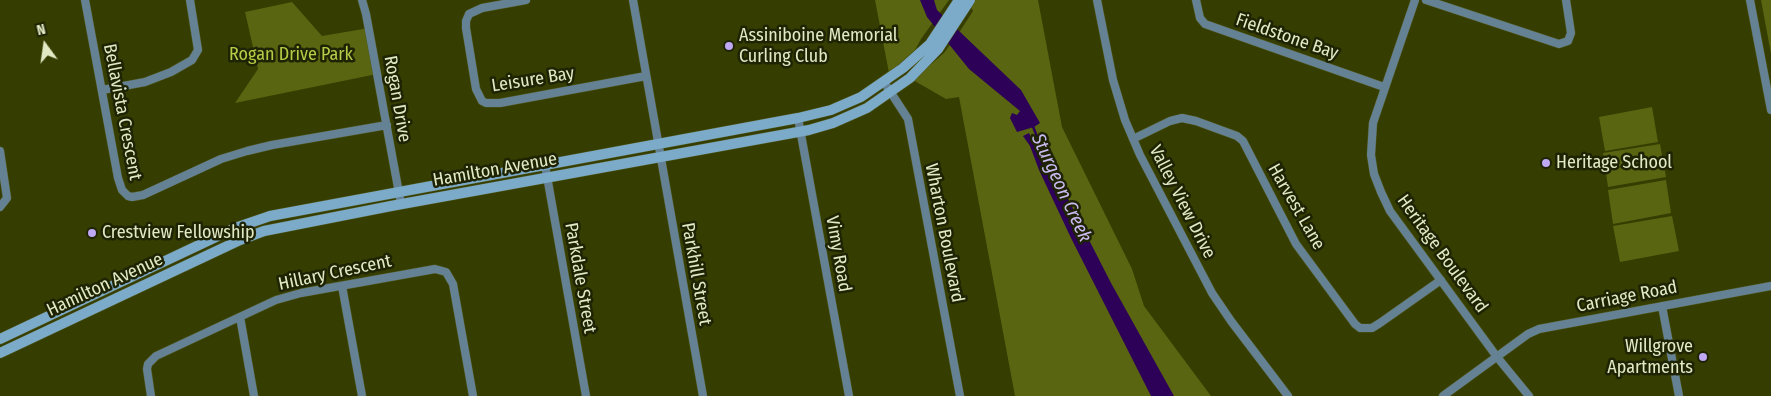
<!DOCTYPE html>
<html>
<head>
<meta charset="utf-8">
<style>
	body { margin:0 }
	#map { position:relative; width:1771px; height:396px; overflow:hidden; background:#353d00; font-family:"Fira Sans Condensed",sans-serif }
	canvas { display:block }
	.north { position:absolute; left:20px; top:20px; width:50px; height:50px; -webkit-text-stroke:4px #1e2304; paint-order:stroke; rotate:346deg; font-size:14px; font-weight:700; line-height:20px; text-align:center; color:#e2eac5 }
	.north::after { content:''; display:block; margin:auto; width:18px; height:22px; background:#e2eac5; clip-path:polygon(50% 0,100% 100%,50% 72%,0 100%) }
</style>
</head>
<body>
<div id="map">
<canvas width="1771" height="396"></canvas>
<div class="north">N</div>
</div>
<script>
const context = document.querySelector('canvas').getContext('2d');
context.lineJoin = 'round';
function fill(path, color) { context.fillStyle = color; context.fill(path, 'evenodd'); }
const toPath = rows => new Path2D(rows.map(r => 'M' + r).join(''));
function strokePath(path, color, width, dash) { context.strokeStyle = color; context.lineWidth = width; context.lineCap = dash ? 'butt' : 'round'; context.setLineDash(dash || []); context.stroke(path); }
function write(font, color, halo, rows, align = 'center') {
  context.font = font + ' "Fira Sans Condensed",sans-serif'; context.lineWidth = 5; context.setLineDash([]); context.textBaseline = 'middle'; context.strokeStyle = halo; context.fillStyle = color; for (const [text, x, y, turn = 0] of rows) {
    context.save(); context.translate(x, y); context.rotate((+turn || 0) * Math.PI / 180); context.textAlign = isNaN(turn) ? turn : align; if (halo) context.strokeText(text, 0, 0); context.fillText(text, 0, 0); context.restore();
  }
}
const green = toPath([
	[875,0,949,0,921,39,915,50,889,73],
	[975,0,1038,0,1062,127,1132,269,1144,306,1211,396,1015,396,959,97,946,99,913,80,944,53,960,31,973,11,971,7],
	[1761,0,1771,0,1771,54],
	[292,2,322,36,369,28,377,74,235,103,258,69,245,12],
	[1652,107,1658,142,1605,151,1599,117],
	[1660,144,1666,177,1608,187,1603,153],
	[1666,180,1671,213,1613,224,1608,190],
	[1672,216,1679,251,1620,262,1613,226]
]);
const water = toPath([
	[920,0,934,0,937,10,1021,90,1040,123,1034,127,1017,132,1010,118,1012,113,1017,115,1020,111,969,69,927,17],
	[1029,133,1037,150,1041,151,1044,146,1050,148,1067,197,1111,283,1174,396,1151,396,1071,238,1039,170,1030,146,1023,136]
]);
const stream = toPath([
	[1032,124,1043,152]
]);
const street = toPath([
	[85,0,118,178,122,190,128,196,132,197,143,195,221,159,247,151,272,145,387,125],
	[362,0,366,14,401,204],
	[526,0,482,8,469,14,466,21,466,28,476,89,482,101,486,103,500,103,646,76],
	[633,0,703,396],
	[1097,0,1113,80,1125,120,1140,155,1212,293,1231,321,1288,396],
	[1196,0,1200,18,1205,24,1384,87],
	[1415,0,1373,123,1371,155,1374,174,1381,192,1390,211,1497,357,1529,396],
	[1426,0,1559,44,1568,41,1571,33,1566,0],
	[1750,0,1771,110],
	[884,82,908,119,960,396],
	[102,90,145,82,171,72,192,60,198,50,190,0],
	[798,118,849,396],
	[1133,139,1170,121,1182,118,1196,121,1237,136,1243,141,1296,244,1355,324,1360,328,1372,328,1380,323,1441,280],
	[0,151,7,198,0,207],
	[545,165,586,396],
	[342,286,362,396],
	[1662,306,1679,396],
	[240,317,254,396],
	[151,396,147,369,148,364,156,356,276,300,301,293,435,269,446,272,453,284,473,396],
	[1443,396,1528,334,1539,329,1771,286]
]);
const secondary = toPath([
	[0,339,235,228,270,216,798,118,831,110,861,97,903,68,930,44,959,0],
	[0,353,240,240,264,231,391,206,809,130,833,123,867,108,910,78,938,49,970,0]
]);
const markers = [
	[729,46,5,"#bfa8f4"],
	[1546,163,5,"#bfa8f4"],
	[92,233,5,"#bfa8f4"],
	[1703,357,5,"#bfa8f4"]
];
const poiNames = [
	["Assiniboine Memorial",739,36],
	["Curling Club",739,57],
	["Heritage School",1556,163],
	["Crestview Fellowship",102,233],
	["Willgrove",1693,347,"right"],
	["Apartments",1693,368,"right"]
];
const streetNames = [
	["Fieldstone Bay",1287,37,19],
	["Leisure Bay",533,80,-9],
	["Rogan Drive",397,99,80],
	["Bellavista Crescent",122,112,79],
	["Hamilton Avenue",495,170,-10],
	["Valley View Drive",1182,202,63],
	["Harvest Lane",1296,207,60],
	["Wharton Boulevard",944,233,79],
	["Vimy Road",838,254,80],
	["Heritage Boulevard",1442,254,54],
	["Hillary Crescent",335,273,-12],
	["Parkhill Street",696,274,80],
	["Parkdale Street",580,278,80],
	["Hamilton Avenue",105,285,-25],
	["Carriage Road",1627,297,-11]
];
const parkNames = [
	["Rogan Drive Park",291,55]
];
const waterNames = [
	["Sturgeon Creek",1061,188,65]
];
fill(green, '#596511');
fill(water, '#2c0157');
strokePath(stream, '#2c0157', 2.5);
strokePath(street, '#515920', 9);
strokePath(secondary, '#515920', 11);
strokePath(street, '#658295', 8);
strokePath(secondary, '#7cabca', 10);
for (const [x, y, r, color] of markers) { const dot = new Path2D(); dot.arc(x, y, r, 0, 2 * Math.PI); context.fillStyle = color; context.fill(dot); strokePath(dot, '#1e2304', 2); }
write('18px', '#e2eac5', '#1e2304', poiNames, 'left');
write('18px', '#e2eac5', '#1e2304', streetNames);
write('18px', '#b7cc46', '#1e2304', parkNames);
write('italic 19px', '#cbbbf2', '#1e2304', waterNames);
</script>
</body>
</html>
